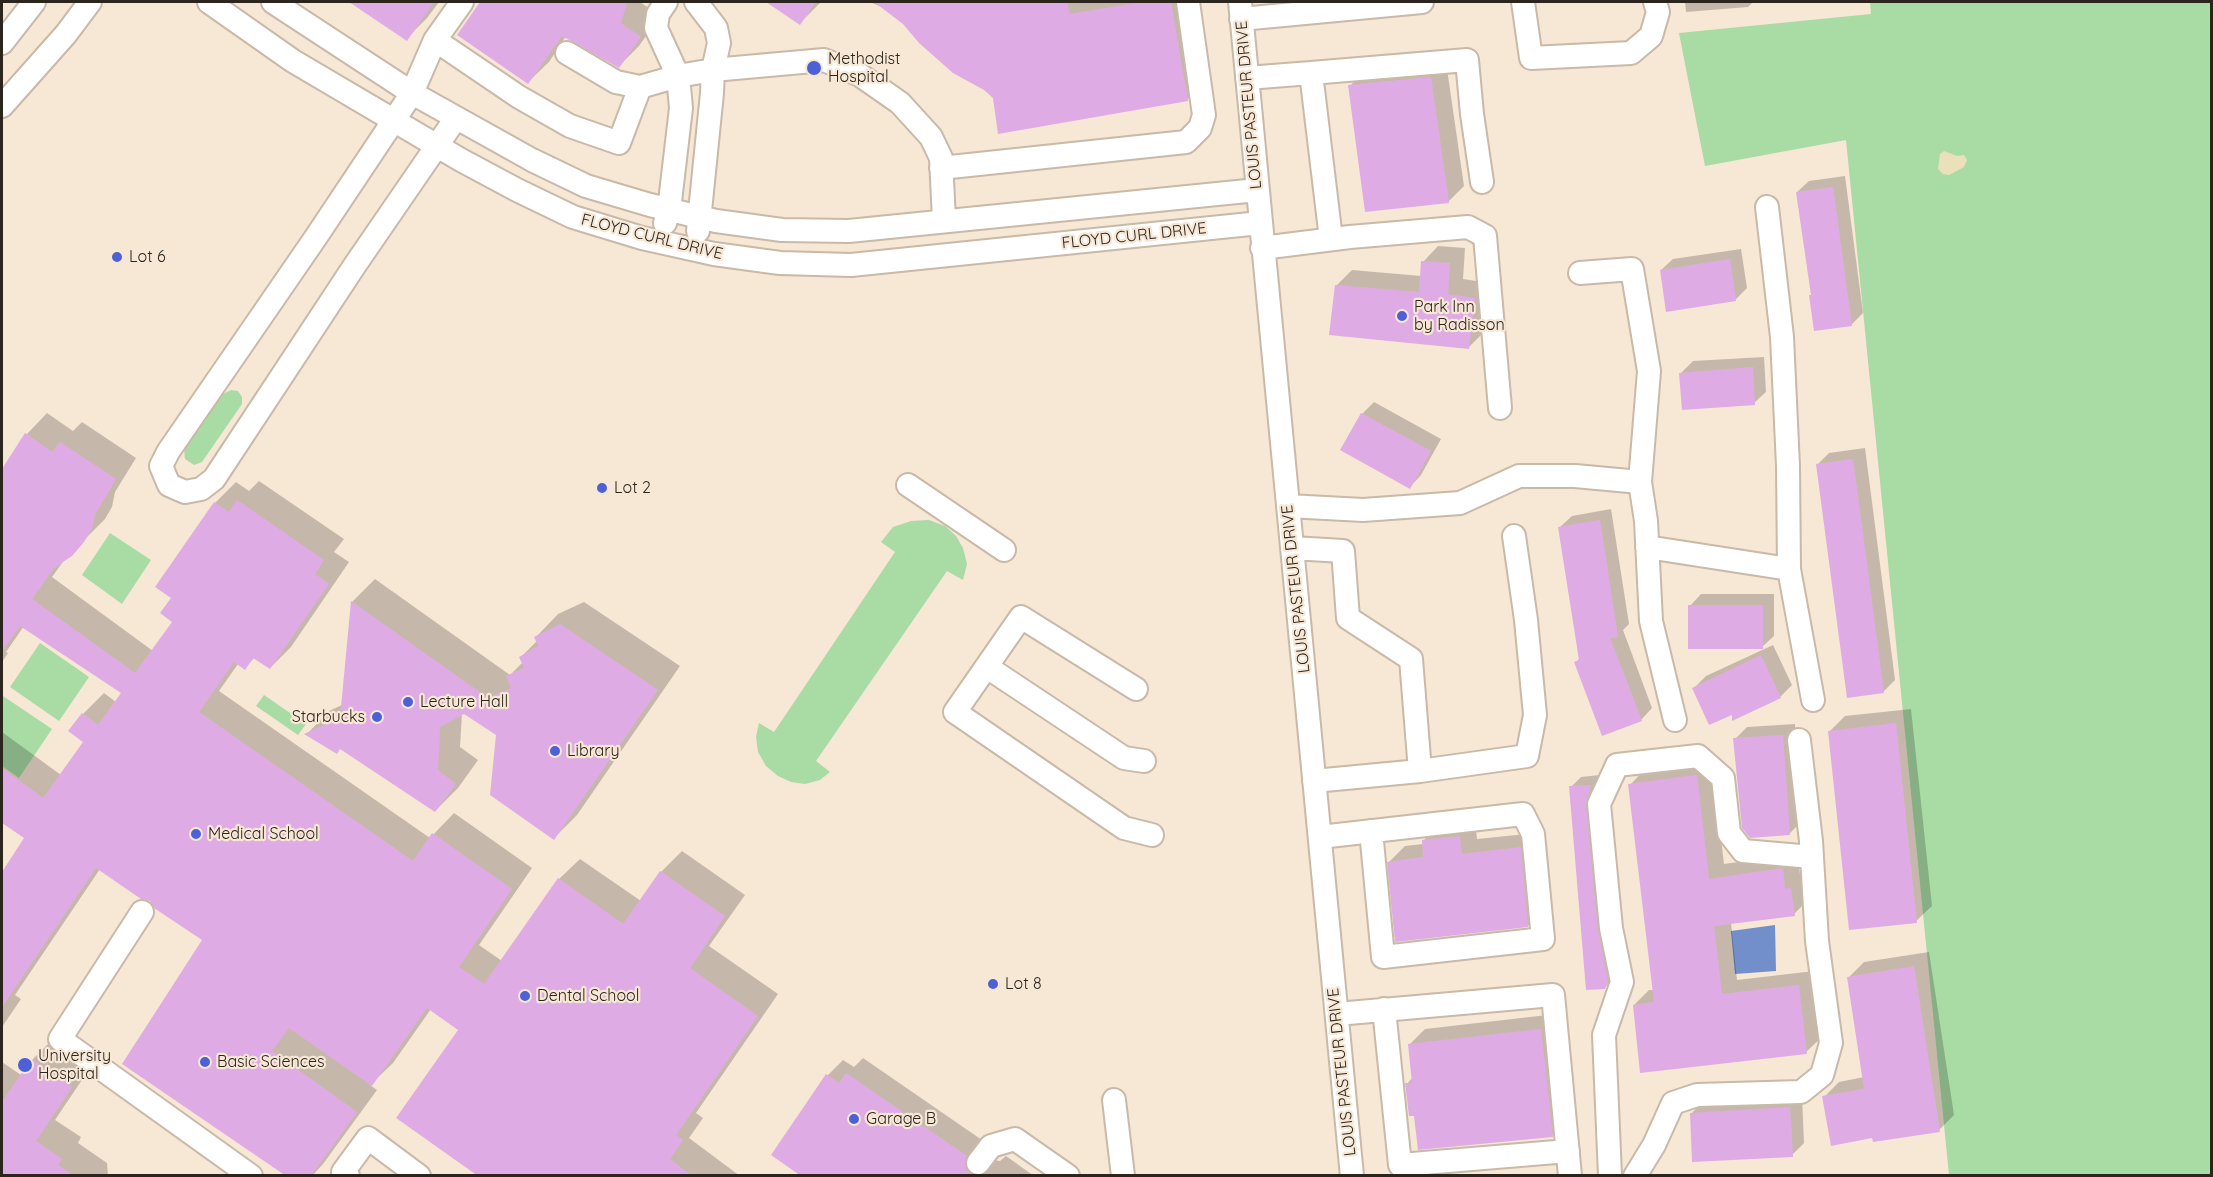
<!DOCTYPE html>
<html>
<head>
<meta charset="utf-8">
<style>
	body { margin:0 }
	#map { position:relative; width:2213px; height:1177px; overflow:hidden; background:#f7e7d5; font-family:Quicksand,sans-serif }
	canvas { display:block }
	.frame { position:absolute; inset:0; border:3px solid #2b251e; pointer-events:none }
</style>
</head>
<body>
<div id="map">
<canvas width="2213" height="1177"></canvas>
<div class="frame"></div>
</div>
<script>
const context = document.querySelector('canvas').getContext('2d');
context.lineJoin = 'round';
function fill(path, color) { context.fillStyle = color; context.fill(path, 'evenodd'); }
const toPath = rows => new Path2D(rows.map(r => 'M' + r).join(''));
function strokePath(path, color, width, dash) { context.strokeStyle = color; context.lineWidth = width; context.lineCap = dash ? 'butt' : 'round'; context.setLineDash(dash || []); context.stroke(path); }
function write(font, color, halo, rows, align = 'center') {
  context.font = font + ' Quicksand,sans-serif'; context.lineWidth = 4.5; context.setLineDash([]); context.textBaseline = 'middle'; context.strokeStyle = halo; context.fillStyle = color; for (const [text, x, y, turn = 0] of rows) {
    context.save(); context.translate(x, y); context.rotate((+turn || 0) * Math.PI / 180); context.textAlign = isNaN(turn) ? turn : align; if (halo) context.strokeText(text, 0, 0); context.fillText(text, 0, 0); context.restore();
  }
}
const green = toPath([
	[1870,2,2211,2,2211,1175,1949,1175,1846,140,1705,166,1679,33,1871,14],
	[231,390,238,391,242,397,242,404,202,462,194,465,185,459,184,449,223,394],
	[929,520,945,526,956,536,963,548,967,564,963,580,947,571,816,761,830,772,820,780,805,784,791,782,778,776,766,766,758,752,756,737,759,723,774,732,895,552,881,542,893,527,911,521],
	[110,533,151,560,122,604,82,575],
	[40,643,89,677,59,721,10,687],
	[264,695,306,724,298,735,256,706],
	[3,696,52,729,19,778,2,766,2,699]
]);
const sand = toPath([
	[1944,151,1957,156,1964,155,1967,160,1964,167,1949,175,1943,174,1938,169,1940,154]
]);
const water = toPath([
	[1775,925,1776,971,1735,974,1731,931]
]);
const shadow = toPath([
	[352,2,439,2,427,18,406,39],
	[482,2,640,2,660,16,639,46,619,66,566,36,549,62,528,82,459,35],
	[768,2,821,2,800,23],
	[870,2,1195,2,1207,79,1187,100,994,97,886,9],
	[1685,2,1753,2,1748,7,1686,12],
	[1446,62,1464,186,1448,202,1350,86,1365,70],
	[1845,176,1863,313,1851,325,1812,294,1797,192,1809,181],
	[1438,246,1465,248,1463,279,1490,283,1484,332,1468,348,1336,286,1352,270,1421,276,1423,262],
	[1741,249,1747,288,1735,300,1661,270,1673,259],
	[1764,357,1766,392,1754,403,1681,373,1693,361],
	[1374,402,1441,439,1421,475,1410,487,1362,414],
	[47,413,73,431,82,422,136,458,115,492,112,507,105,519,65,559,52,577,153,651,175,621,173,597,215,503,236,482,249,491,259,481,344,539,334,552,349,562,291,647,270,668,255,657,245,668,238,664,219,691,430,838,454,813,532,868,479,945,502,961,559,879,580,859,641,901,661,872,682,851,745,895,709,946,778,994,696,1113,703,1118,689,1138,740,1176,480,1176,460,1030,431,1009,393,1063,370,1085,377,1090,323,1164,312,1176,289,1176,204,940,151,900,100,869,15,995,21,999,2,1027,2,875,26,838,2,822,2,732,61,775,86,741,83,714,104,693,116,702,123,693,24,626,6,652,8,653,2,662,2,472,27,434],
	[1865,448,1895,680,1883,692,1818,464,1829,453],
	[1611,509,1629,624,1623,630,1652,708,1641,720,1575,663,1580,658,1560,527,1572,516],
	[375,579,510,675,523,662,521,657,537,641,536,637,558,614,584,602,680,666,577,815,554,838,498,734,464,712,462,713,460,747,478,760,458,788,435,811,341,747,307,734,329,711,342,705,352,602],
	[1701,594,1774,594,1774,636,1762,647,1690,606],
	[1773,645,1792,685,1780,697,1694,688,1706,676],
	[1911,709,1932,906,1916,921,1829,732,1845,716],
	[1795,724,1801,822,1789,834,1735,739,1747,727],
	[1712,761,1724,864,1797,854,1800,874,1806,874,1809,899,1794,914,1731,923,1737,980,1814,971,1822,1037,1806,1052,1634,1005,1649,990,1654,990,1630,785,1645,769],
	[1600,775,1615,977,1605,987,1571,787,1581,777],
	[1475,821,1477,839,1536,833,1543,910,1528,926,1389,862,1405,846,1423,844,1423,841,1439,825],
	[1929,952,1954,1115,1939,1130,1873,1136,1824,1097,1839,1082,1864,1077,1849,977,1864,962],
	[1556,1014,1568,1120,1552,1135,1416,1114,1407,1084,1413,1077,1409,1045,1425,1029],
	[53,1039,92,1065,55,1120,81,1137,78,1143,107,1163,108,1176,2,1176,2,1062,21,1075,32,1060],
	[863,1058,982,1140,986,1159,1000,1161,1006,1156,1034,1176,804,1176,828,1075,843,1060,854,1067],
	[1802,1096,1804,1143,1792,1155,1692,1113,1703,1101]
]);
const building = toPath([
	[349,2,434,2,407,41],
	[480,2,627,2,621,23,641,37,619,68,562,36,528,84,457,35],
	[766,2,816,2,800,25],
	[874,2,1067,2,1070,14,1142,2,1171,2,1188,101,998,134,993,98,984,90,953,73,919,43,903,24],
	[1431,77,1449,203,1365,212,1348,85],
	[1833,187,1852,326,1814,331,1809,295,1811,295,1796,192],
	[1730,259,1736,301,1666,312,1660,270],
	[1421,261,1450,263,1448,294,1475,298,1469,349,1329,335,1335,285,1419,292],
	[1753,367,1755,405,1682,410,1679,373],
	[1361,413,1431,451,1410,489,1340,450],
	[25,433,52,452,60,442,116,479,95,515,92,529,84,542,72,556,54,568,32,599,135,673,172,622,160,613,171,598,155,587,214,502,229,512,237,500,324,560,315,574,329,584,270,669,253,658,245,670,234,662,199,712,413,861,432,833,512,889,459,967,484,984,558,878,623,924,660,871,725,916,690,968,758,1016,676,1135,683,1140,670,1159,692,1176,478,1176,396,1118,458,1030,427,1008,372,1086,289,1028,272,1051,357,1112,311,1176,286,1176,122,1064,202,940,154,908,150,901,141,899,96,868,2,1007,2,872,24,838,2,823,2,768,43,798,83,742,68,731,82,713,98,725,121,693,20,626,2,651,2,469],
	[1853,459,1884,693,1847,698,1816,464],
	[1600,520,1618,637,1610,638,1642,721,1602,736,1574,662,1579,660,1558,527],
	[351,601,488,698,511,688,506,676,524,668,519,657,538,646,534,637,560,624,658,690,554,840,490,795,496,735,464,714,440,727,438,770,456,784,435,812,340,749,337,754,304,734,340,718],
	[1688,605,1763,605,1763,649,1688,649],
	[1761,655,1781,698,1732,721,1732,715,1709,725,1692,688],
	[1896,723,1917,923,1849,930,1828,731],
	[1783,735,1790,835,1750,838,1742,828,1733,738],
	[1697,775,1709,879,1783,868,1785,889,1791,888,1795,916,1714,926,1722,994,1799,985,1807,1054,1640,1073,1633,1005,1654,1002,1628,784],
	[1591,785,1586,805,1598,929,1608,982,1605,989,1586,990,1569,786],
	[1460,836,1462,854,1521,847,1528,927,1395,942,1387,862,1423,857,1422,840],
	[1914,966,1940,1132,1873,1142,1872,1138,1831,1146,1822,1096,1864,1089,1847,977],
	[1541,1029,1553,1137,1418,1150,1414,1116,1409,1116,1405,1083,1412,1083,1408,1044],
	[31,1059,72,1087,36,1141,62,1159,58,1165,74,1176,2,1176,2,1102],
	[846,1073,967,1156,965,1168,974,1176,801,1176,771,1155,826,1074,839,1083],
	[1790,1107,1793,1157,1692,1162,1690,1113]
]);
const minor = toPath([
	[209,2,293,61,461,160,517,190,573,217,642,238,714,254,780,263,851,265,1260,223],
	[273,2,412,93,532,160,586,186,650,205,716,221,782,230,849,231,1257,190],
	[696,2,716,28,719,43,713,70,712,93,698,231],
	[1240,2,1352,1176],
	[1523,2,1531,58,1631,53,1651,36,1658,12,1655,2],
	[1241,19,1422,2],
	[435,40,519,97,570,126,619,143,640,87,678,76,713,70,824,60,860,75,900,103,931,137,941,158,944,221],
	[2,43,34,2],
	[567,53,616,82,640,87],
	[1311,73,1467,60,1472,114,1482,182],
	[1247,78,1311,73,1331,239],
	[2,106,66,34,90,2],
	[456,118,355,265,214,479,201,489,185,492,169,485,161,466,168,452,316,237,412,93,435,40,462,2],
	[941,168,1186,142,1200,128,1204,115,1188,2],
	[1767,207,1782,337,1788,466,1789,569],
	[665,223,669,210,681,108,678,76,656,28,658,14,666,2],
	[1262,248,1350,237,1468,227,1485,236,1500,408],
	[1580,273,1632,269,1649,371,1640,482],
	[908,485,1004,550],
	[1288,506,1363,510,1460,503,1519,476,1575,476,1640,482,1646,521,1651,621,1675,720],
	[1647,547,1789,569,1813,700],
	[1292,548,1343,551,1348,618,1411,659,1420,771,1314,781],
	[987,667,1124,758,1144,761],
	[1136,689,1021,617,955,712,1124,828,1152,835],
	[1420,771,1527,756,1535,715,1526,620,1514,536],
	[1320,837,1523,814,1533,834,1543,939,1383,957,1371,831],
	[142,912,60,1039,251,1176],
	[1384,1009,1400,1165,1568,1151],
	[1337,1014,1553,995,1570,1176],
	[1114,1100,1123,1176],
	[978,1163,991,1146,1015,1139,1068,1176],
	[348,1176,343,1172,368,1138,419,1176],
	[1610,1176,1604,1035,1622,982,1611,928,1599,804,1617,765,1698,756,1723,778,1729,833,1743,851,1812,857],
	[1635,1176,1654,1145,1673,1103,1697,1095,1801,1092,1822,1075,1831,1043,1817,941,1811,841,1799,740]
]);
const markers = [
	[814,68,8,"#4d61d6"],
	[117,257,6,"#4d61d6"],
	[1402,316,6,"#4d61d6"],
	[602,488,6,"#4d61d6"],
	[408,702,6,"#4d61d6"],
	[377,717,6,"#4d61d6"],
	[555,751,6,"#4d61d6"],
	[196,834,6,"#4d61d6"],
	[993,984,6,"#4d61d6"],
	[525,996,6,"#4d61d6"],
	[205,1062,6,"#4d61d6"],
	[25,1065,8,"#4d61d6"],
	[854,1119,6,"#4d61d6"]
];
const poiNames = [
	["Methodist",828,59],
	["Hospital",828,77],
	["Lot 6",129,257],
	["Park Inn",1414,307],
	["by Radisson",1414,325],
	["Lot 2",614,488],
	["Lecture Hall",420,702],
	["Starbucks",365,717,"right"],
	["Library",567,751],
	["Medical School",208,834],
	["Lot 8",1005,984],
	["Dental School",537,996],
	["University",38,1056],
	["Hospital",38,1074],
	["Basic Sciences",217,1062],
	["Garage B",866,1119]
];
const streetNames = [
	["LOUIS PASTEUR DRIVE",1249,105,-95],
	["FLOYD CURL DRIVE",1134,236,-6],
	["FLOYD CURL DRIVE",652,237,14],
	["LOUIS PASTEUR DRIVE",1296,589,-96],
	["LOUIS PASTEUR DRIVE",1342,1072,-96]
];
fill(green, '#a9dba5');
fill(sand, '#eae1bb');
fill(water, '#728fcc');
fill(shadow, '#0003');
fill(building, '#dfabe5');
strokePath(minor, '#c8b9a8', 26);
strokePath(minor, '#fff', 22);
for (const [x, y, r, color] of markers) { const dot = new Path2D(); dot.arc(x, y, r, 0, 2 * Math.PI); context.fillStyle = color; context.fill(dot); strokePath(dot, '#f7e7d5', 2); }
write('16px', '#2b251e', '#f7e7d5', poiNames, 'left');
write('16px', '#2b251e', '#f7e7d5', streetNames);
</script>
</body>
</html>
